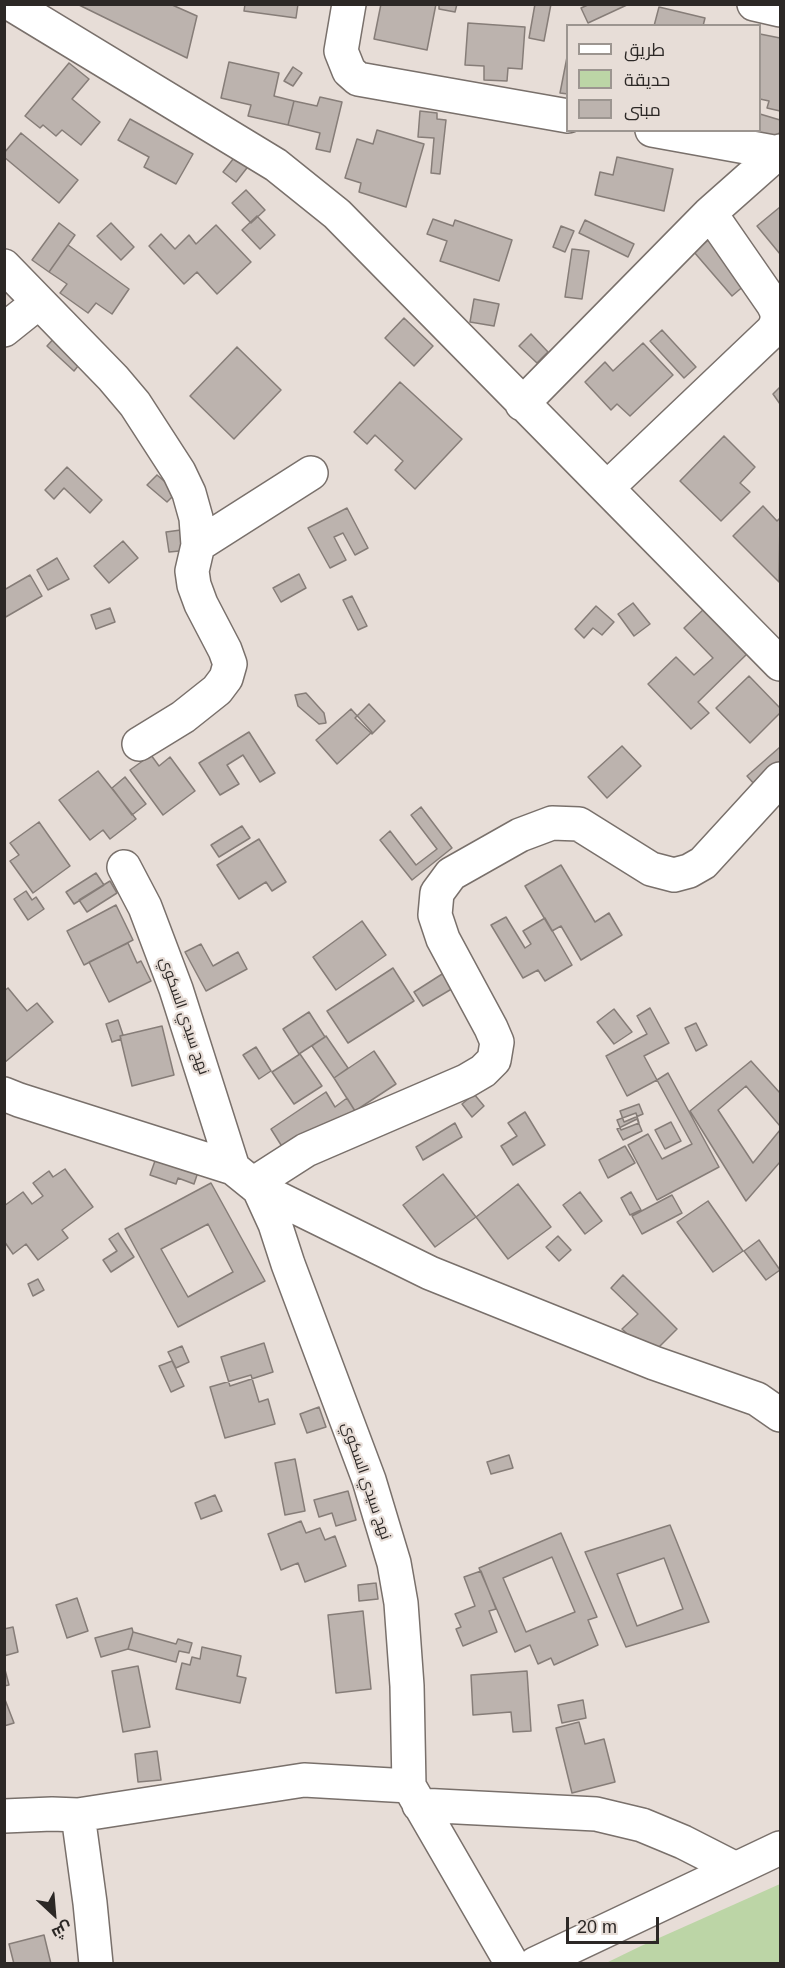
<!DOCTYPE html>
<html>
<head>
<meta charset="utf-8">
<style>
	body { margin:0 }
	#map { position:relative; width:785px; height:1968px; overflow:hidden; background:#e7ddd7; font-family:Helvetica,Cairo,sans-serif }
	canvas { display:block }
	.frame { position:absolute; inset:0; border:6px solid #2c2826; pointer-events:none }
	.legend { position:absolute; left:566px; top:24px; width:195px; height:108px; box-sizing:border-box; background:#e7ddd7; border:2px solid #9c9590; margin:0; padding:8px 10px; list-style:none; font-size:18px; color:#2c2826 }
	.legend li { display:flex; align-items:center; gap:12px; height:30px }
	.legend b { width:30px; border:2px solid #9c9590 }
	.north { position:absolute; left:24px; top:1884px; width:60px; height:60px; -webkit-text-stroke:4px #e7ddd7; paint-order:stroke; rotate:154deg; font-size:16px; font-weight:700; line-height:24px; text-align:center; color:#2c2826 }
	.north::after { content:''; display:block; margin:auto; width:21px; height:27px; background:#2c2826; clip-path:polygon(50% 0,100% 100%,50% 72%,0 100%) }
	.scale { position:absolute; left:566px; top:1917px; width:93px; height:27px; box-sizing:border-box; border:3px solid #2c2826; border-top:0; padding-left:8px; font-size:18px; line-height:21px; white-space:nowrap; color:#2c2826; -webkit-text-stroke:4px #e7ddd7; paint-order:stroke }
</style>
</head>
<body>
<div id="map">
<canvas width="785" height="1968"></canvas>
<div class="frame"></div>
<ul class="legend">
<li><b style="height:8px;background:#fff"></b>طريق</li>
<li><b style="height:16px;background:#bcd5a6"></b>حديقة</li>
<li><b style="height:16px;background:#bcb3ae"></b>مبنى</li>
</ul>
<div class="north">ش</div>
<div class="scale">20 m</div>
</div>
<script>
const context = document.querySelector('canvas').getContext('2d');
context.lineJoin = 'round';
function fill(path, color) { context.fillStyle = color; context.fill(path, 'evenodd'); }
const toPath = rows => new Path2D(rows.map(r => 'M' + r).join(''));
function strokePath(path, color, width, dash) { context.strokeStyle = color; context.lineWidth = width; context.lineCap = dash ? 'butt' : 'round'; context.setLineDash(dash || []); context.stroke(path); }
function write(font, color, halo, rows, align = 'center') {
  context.font = font + ' Helvetica,Cairo,sans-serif'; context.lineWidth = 4.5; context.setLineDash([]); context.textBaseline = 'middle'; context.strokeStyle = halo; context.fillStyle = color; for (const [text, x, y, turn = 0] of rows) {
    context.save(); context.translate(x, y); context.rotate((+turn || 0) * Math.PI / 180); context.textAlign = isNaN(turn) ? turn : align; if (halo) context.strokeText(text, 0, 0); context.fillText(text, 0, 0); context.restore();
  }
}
const green = toPath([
	[780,1884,780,1963,606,1963,641,1946]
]);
const building = toPath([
	[77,4,170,4,197,16,187,58,77,4],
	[245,4,298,4,296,18,244,11,245,4],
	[381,4,436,4,427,50,374,39,381,4],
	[439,4,457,4,455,12,439,9,439,4],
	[535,4,551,4,544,41,529,38,535,4],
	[590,4,629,4,588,23,581,8,590,4],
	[659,7,705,18,703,26,654,26,659,7],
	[468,23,525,27,522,69,508,68,507,81,484,80,484,66,465,65,468,23],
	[760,34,780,38,780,111,767,108,769,101,760,99,760,34],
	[568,52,568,94,560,93,568,52],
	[229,62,279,73,274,96,294,101,288,125,248,116,251,105,221,98,229,62],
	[69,63,89,79,72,99,100,122,81,145,62,130,56,136,43,125,40,128,25,116,69,63],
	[293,67,302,73,293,86,284,81,293,67],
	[320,97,342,102,330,152,316,149,320,133,288,125,294,101,317,106,320,97],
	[420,111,437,113,437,119,446,120,440,174,431,173,434,138,418,137,420,111],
	[760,114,780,120,780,132,774,140,752,136,753,130,760,130,760,114],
	[130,119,193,154,176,184,144,167,149,157,118,140,130,119],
	[377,130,424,144,406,207,359,192,361,183,345,178,357,139,373,144,377,130],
	[21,133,78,180,59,203,4,157,4,153,21,133],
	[237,154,250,164,236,182,223,172,237,154],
	[617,157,673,169,664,211,595,195,600,172,613,175,617,157],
	[246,190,265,210,251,223,232,203,246,190],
	[780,207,780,254,757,226,780,207],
	[257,216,275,235,260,249,242,230,257,216],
	[433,219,453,226,455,220,512,240,499,281,440,261,447,241,427,234,433,219],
	[585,220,634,244,628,257,579,233,585,220],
	[59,223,75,235,49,272,32,260,59,223],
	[111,223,134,247,121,260,97,236,111,223],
	[216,225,251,262,217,294,197,272,184,284,149,246,161,234,175,249,189,235,196,244,216,225],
	[561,226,574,231,565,252,553,247,561,226],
	[708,240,746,284,732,296,694,252,708,240],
	[68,245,129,289,112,314,96,303,88,313,60,293,67,284,49,272,68,245],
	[572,249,589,251,582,299,565,297,572,249],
	[474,299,499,304,494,326,470,322,474,299],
	[404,318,433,346,414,366,385,338,404,318],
	[662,330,696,367,684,378,650,341,662,330],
	[531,334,548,352,537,363,519,346,531,334],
	[57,335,83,360,74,371,47,346,57,335],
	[643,343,673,375,630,416,617,404,611,410,585,382,605,362,613,371,643,343],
	[237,347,281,390,234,439,190,396,237,347],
	[400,382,462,439,415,489,395,470,403,461,375,435,367,444,354,432,400,382],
	[780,387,780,404,773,394,780,387],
	[724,436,755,467,740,483,750,492,721,521,680,481,724,436],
	[67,467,102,500,90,513,64,488,54,499,45,490,67,467],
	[157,475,177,492,167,502,147,485,157,475],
	[763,506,777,521,780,518,779,582,733,536,763,506],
	[347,508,368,548,355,555,343,533,334,537,346,560,330,568,308,528,347,508],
	[188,529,190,550,169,552,166,532,188,529],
	[123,541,138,558,109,583,94,566,123,541],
	[57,558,69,579,48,590,37,570,57,558],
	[299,574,306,588,281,602,273,588,299,574],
	[30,575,42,596,4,618,4,590,30,575],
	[352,596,367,626,358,630,343,600,352,596],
	[633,603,650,624,634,636,618,614,633,603],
	[596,606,614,622,602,635,593,628,584,638,575,629,596,606],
	[706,607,749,652,698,702,709,713,691,729,648,684,676,657,694,675,713,658,684,628,706,607],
	[110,608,115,622,96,629,91,615,110,608],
	[749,676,780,708,780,713,750,743,716,708,749,676],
	[306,693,324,713,326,723,319,724,298,706,295,695,306,693],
	[369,704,385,721,372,734,355,718,369,704],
	[351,709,372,732,337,764,316,740,351,709],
	[249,732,275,773,260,782,243,755,227,765,239,784,220,795,199,763,249,732],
	[622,746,641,766,607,798,588,777,622,746],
	[780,747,780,779,763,794,747,776,780,747],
	[151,755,159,766,170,757,195,791,163,815,130,770,151,755],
	[98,771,136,819,110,839,103,830,90,840,59,800,98,771],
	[125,777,146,804,132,815,112,788,125,777],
	[421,807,452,848,412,880,380,840,390,831,416,865,437,849,411,815,421,807],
	[39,822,70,866,33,893,10,861,19,855,10,843,39,822],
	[242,826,250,838,219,857,211,845,242,826],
	[259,839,286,882,272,891,266,882,239,899,217,865,259,839],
	[561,865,595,922,609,913,622,935,581,960,561,926,552,931,525,886,561,865],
	[96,873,104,885,74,904,66,892,96,873],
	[110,881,117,893,87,912,79,900,110,881],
	[26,891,32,900,36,897,44,909,28,920,14,899,26,891],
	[116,905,133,940,84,965,67,931,116,905],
	[506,917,525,948,531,944,523,931,545,918,572,965,545,981,538,970,523,978,491,925,506,917],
	[362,921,386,955,336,990,313,957,362,921],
	[128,943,137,963,141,961,151,981,109,1002,89,962,128,943],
	[201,944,213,966,238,952,247,969,206,991,185,952,201,944],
	[393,968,414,1001,348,1043,327,1011,393,968],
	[450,969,460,984,423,1006,414,992,450,969],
	[8,988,27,1011,37,1003,53,1022,4,1063,4,991,8,988],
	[650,1008,669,1043,644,1056,657,1080,627,1096,606,1056,647,1034,637,1016,650,1008],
	[614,1009,632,1032,614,1044,597,1022,614,1009],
	[309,1012,325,1037,299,1054,283,1029,309,1012],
	[118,1020,123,1035,120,1036,121,1039,112,1042,106,1024,118,1020],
	[696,1023,707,1045,696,1051,685,1028,696,1023],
	[162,1026,174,1075,132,1086,120,1036,162,1026],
	[326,1036,348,1068,334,1078,312,1046,326,1036],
	[256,1047,271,1071,259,1079,243,1055,256,1047],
	[374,1051,396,1084,355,1111,334,1078,374,1051],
	[300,1054,322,1086,294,1104,272,1072,300,1054],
	[751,1061,780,1093,780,1126,746,1086,718,1110,753,1163,780,1130,780,1162,746,1201,690,1111,751,1061],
	[668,1073,719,1167,657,1200,628,1145,648,1134,662,1159,692,1144,657,1080,668,1073],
	[326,1092,335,1107,347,1098,355,1111,288,1156,271,1129,326,1092],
	[474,1094,484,1106,472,1117,462,1104,474,1094],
	[639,1104,643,1114,624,1122,620,1111,639,1104],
	[525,1112,545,1145,513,1165,501,1146,517,1136,508,1123,525,1112],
	[636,1113,639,1123,621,1130,617,1120,636,1113],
	[637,1119,642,1131,623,1140,617,1129,637,1119],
	[671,1122,681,1141,665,1149,655,1130,671,1122],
	[455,1123,462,1137,423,1160,416,1147,455,1123],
	[625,1146,635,1163,608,1178,599,1160,625,1146],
	[156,1158,198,1172,194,1184,178,1178,176,1184,150,1175,156,1158],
	[65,1169,93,1207,62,1230,68,1238,38,1260,26,1244,13,1254,4,1241,4,1206,23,1192,32,1204,43,1196,33,1183,49,1171,53,1177,65,1169],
	[443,1174,476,1217,435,1247,403,1205,443,1174],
	[211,1183,265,1281,178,1327,125,1229,211,1183],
	[208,1224,233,1272,188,1297,161,1249,208,1224],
	[518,1184,551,1227,508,1259,476,1217,518,1184],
	[580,1192,602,1221,585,1234,563,1205,580,1192],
	[631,1192,641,1210,630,1215,621,1198,631,1192],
	[672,1195,682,1213,642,1234,632,1216,672,1195],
	[708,1201,743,1251,713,1272,677,1222,708,1201],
	[118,1233,134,1257,111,1272,103,1260,117,1251,109,1239,118,1233],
	[558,1236,571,1250,559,1261,546,1247,558,1236],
	[759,1240,780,1270,766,1280,744,1251,759,1240],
	[623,1275,677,1329,650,1356,622,1329,638,1314,611,1288,623,1275],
	[38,1279,44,1290,33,1296,28,1284,38,1279],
	[264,1343,273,1372,230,1386,221,1357,264,1343],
	[182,1346,189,1362,176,1368,168,1352,182,1346],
	[172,1361,184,1386,171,1392,159,1366,172,1361],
	[251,1375,259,1402,268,1399,275,1424,225,1438,210,1387,251,1375],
	[319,1407,326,1427,307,1433,300,1414,319,1407],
	[509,1455,513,1468,491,1474,487,1462,509,1455],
	[295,1459,305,1511,285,1515,275,1463,295,1459],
	[348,1491,356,1520,336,1526,332,1513,319,1517,314,1500,348,1491],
	[215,1495,222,1511,201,1519,195,1503,215,1495],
	[301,1521,306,1533,320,1528,325,1540,335,1536,346,1566,305,1582,298,1563,281,1570,268,1534,301,1521],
	[670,1525,709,1622,626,1647,585,1552,670,1525],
	[664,1558,683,1609,637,1626,617,1574,664,1558],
	[561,1533,597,1617,588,1620,598,1645,554,1665,551,1658,538,1664,530,1645,515,1652,479,1568,561,1533],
	[552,1557,575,1612,526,1632,503,1578,552,1557],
	[481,1571,496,1609,489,1611,497,1632,463,1646,456,1629,461,1627,455,1614,475,1606,464,1577,481,1571],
	[376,1583,378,1599,359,1601,358,1585,376,1583],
	[77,1598,88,1631,67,1638,56,1605,77,1598],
	[363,1611,371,1689,336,1693,328,1615,363,1611],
	[13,1627,18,1652,4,1656,4,1629,13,1627],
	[132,1628,133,1632,128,1649,101,1657,95,1638,132,1628],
	[133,1632,176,1644,178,1639,192,1643,189,1653,179,1651,176,1662,128,1649,133,1632],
	[202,1647,241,1656,237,1676,246,1678,240,1703,176,1689,182,1663,190,1665,192,1657,200,1659,202,1647],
	[4,1666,9,1685,4,1686,4,1666],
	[138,1666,150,1727,123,1732,112,1671,138,1666],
	[527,1671,531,1731,513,1732,511,1712,473,1715,471,1675,527,1671],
	[4,1697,14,1723,4,1726,4,1697],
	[583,1700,586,1718,562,1723,558,1705,583,1700],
	[579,1722,585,1744,604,1739,615,1782,572,1793,556,1728,579,1722],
	[157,1751,161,1780,138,1782,135,1754,157,1751],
	[44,1935,51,1964,14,1964,9,1944,44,1935]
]);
const minor = toPath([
	[11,4,276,165,337,214,780,664],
	[349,4,341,51,349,71,358,79,568,116],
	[754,4,780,10],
	[652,130,779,153],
	[4,266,113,378,135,404,179,472,189,493,196,518,198,545,192,571,194,585,201,604,225,650,230,664,226,678,217,690,183,717,139,744],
	[4,330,39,302],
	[522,404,710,213,780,151],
	[607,488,773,330,777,322,777,312,773,304,710,213],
	[198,545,311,473],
	[124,867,145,907,176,989,233,1168],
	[4,1094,19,1100,233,1168,259,1189,275,1224,288,1264,369,1480,394,1563,401,1603,407,1686,409,1786,512,1964],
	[253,1184,306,1150,466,1081,483,1071,494,1060,497,1042,491,1028,443,939,435,915,437,893,451,874,520,835,552,823,579,824,651,869,674,875,689,871,703,863,780,779],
	[259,1189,430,1273,654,1363,757,1399,780,1415],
	[419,1805,596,1814,642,1825,683,1842,734,1868],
	[78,1815,90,1903,96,1964],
	[4,1816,52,1814,78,1815,304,1780,409,1786]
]);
const tertiary = toPath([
	[535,1964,780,1848]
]);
const streetNames = [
	["نهج سيدي السكوي",184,1016,71],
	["نهج سيدي السكوي",366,1481,71]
];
fill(green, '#bcd5a6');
fill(building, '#bcb3ae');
strokePath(building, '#867d78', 1.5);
strokePath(minor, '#79706b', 36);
strokePath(tertiary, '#79706b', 36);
strokePath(minor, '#fff', 33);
strokePath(tertiary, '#fff', 33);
write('15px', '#2c2826', '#e7ddd7', streetNames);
</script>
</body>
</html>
